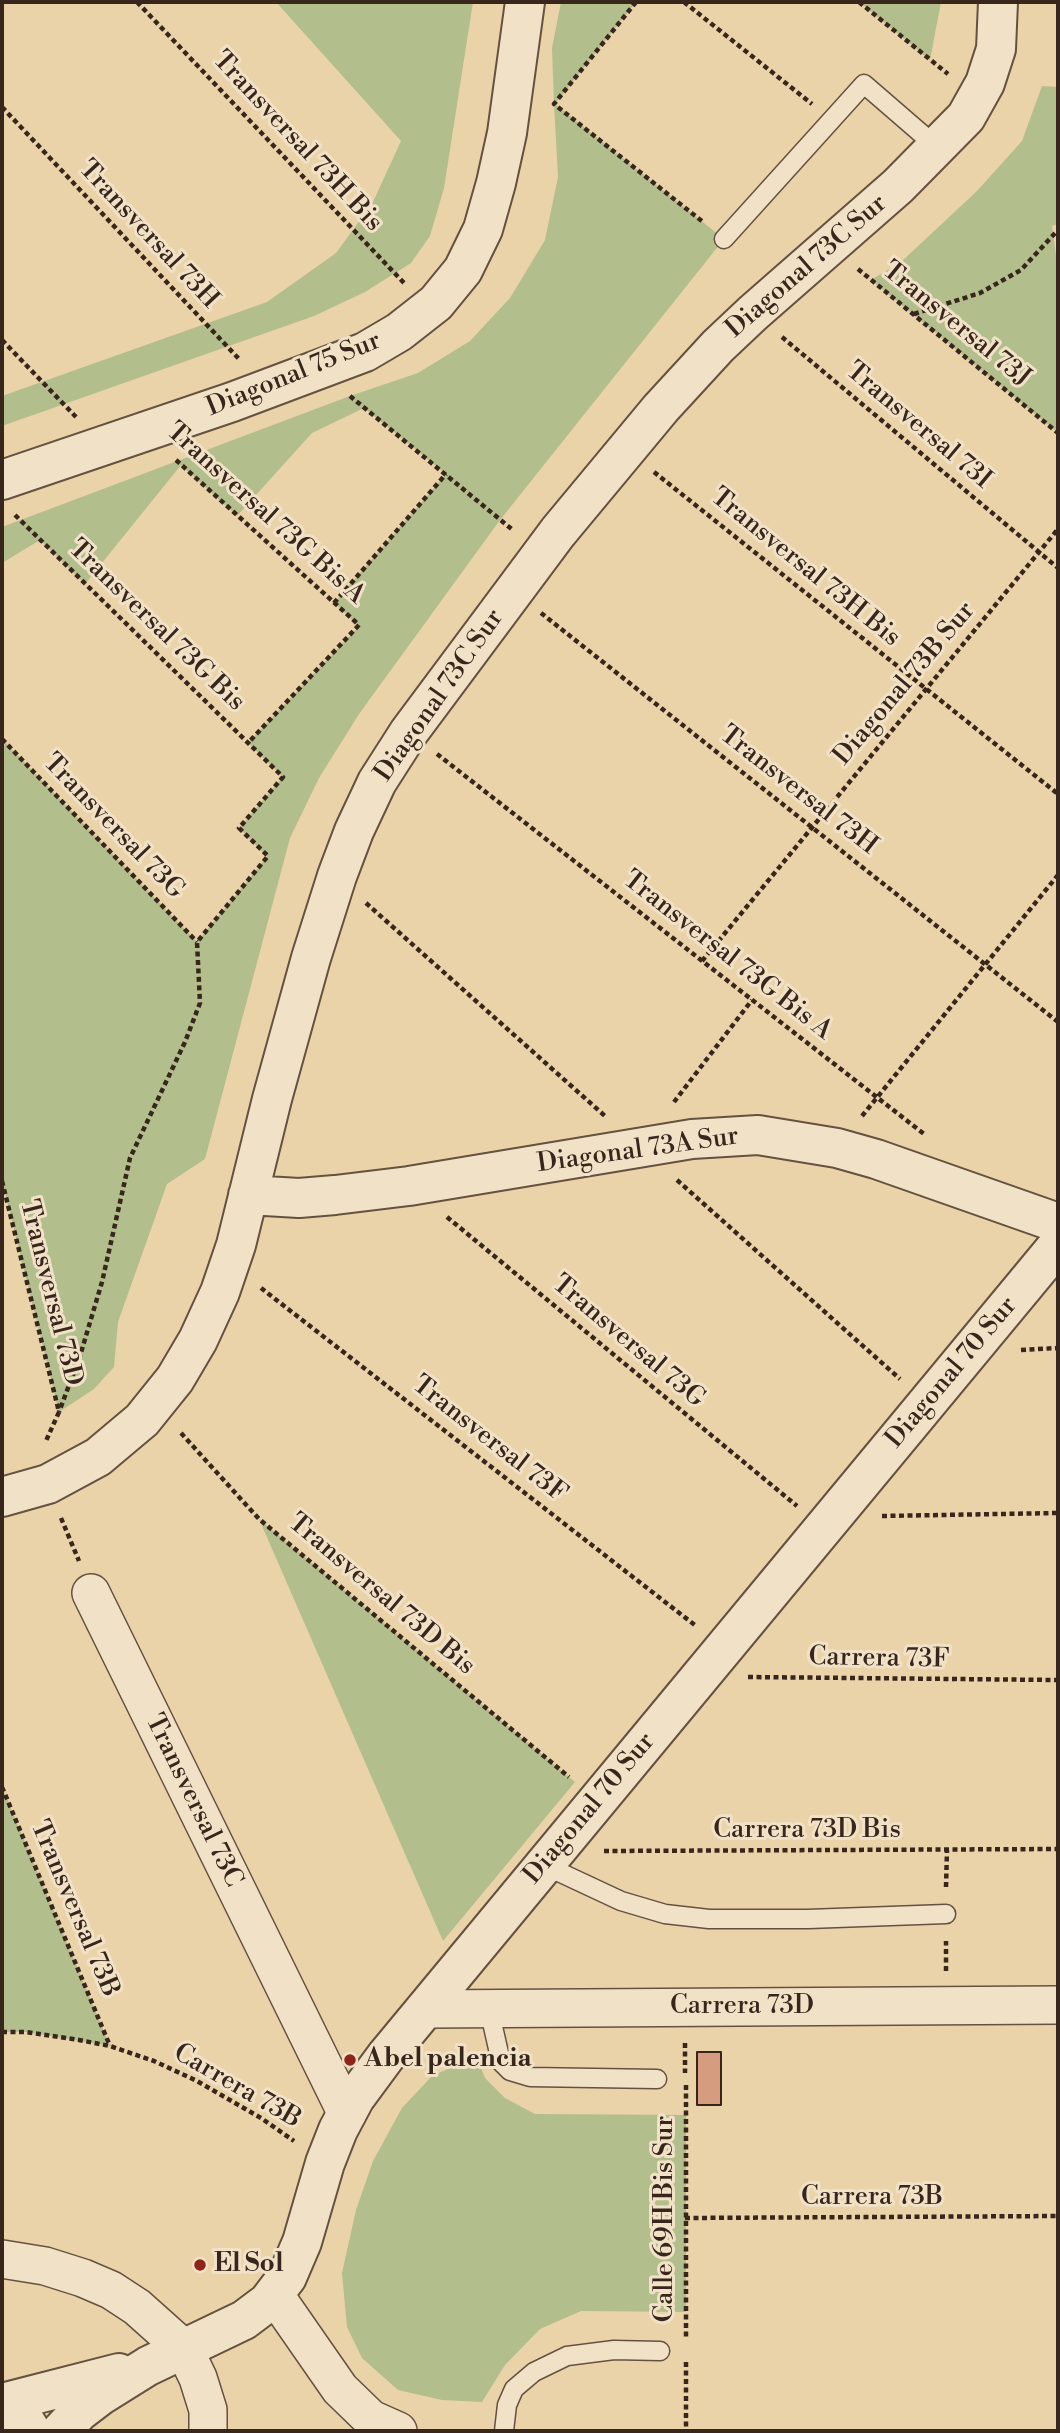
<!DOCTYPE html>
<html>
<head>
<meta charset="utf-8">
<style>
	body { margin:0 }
	#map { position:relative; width:1060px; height:2433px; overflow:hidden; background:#ead3a9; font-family:"Libre Bodoni",serif }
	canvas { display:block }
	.frame { position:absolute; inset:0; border:4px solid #38261d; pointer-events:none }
</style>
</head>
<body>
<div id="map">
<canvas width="1060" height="2433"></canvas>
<div class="frame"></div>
</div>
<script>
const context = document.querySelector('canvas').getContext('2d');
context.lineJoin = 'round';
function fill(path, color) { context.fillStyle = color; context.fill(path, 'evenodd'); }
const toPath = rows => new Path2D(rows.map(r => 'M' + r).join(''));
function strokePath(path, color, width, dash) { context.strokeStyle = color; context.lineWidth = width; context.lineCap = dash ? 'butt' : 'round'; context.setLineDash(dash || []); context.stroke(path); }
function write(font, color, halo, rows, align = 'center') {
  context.font = font + ' "Libre Bodoni",serif'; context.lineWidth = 6; context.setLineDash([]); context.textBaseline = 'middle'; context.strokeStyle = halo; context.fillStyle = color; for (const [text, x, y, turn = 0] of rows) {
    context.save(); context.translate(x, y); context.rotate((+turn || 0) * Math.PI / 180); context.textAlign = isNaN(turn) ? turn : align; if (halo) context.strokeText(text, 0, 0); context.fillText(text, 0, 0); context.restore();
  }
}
const green = toPath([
	[276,2,473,2,444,188,430,236,411,263,365,292,314,316,2,426,2,396,267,302,336,253,373,202,401,141],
	[561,2,636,2,555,104,724,239,500,520,359,714,319,778,290,838,205,1159,167,1184,118,1322,114,1367,94,1389,59,1412,2,1181,2,739,197,942,267,857,239,828,283,777,248,743,359,626,334,603,446,474,364,408,312,433,237,516,181,465,85,584,40,540,2,563,2,527,350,396,418,373,470,341,510,298,545,240,558,177,554,104,552,48],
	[859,2,941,2,930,60],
	[1042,86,1058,87,1058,224,1052,226,1058,270,1058,433,871,280,901,262,977,191,1022,141],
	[259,1519,575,1782,443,1941],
	[2,1787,110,2046,26,2032,2,2032],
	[476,2056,485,2078,505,2098,535,2114,686,2115,686,2312,581,2311,540,2329,505,2365,482,2402,442,2400,398,2390,362,2358,347,2327,342,2273,356,2210,373,2161,402,2108,432,2076]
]);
const building = toPath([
	[697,2052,721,2052,721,2105,697,2105,697,2052]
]);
const path = toPath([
	[137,2,404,283],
	[636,2,554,104,703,222],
	[684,2,812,104],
	[859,2,948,74],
	[2,107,239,359],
	[858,269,1058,433],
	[914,314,980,293,1021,270,1058,230],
	[782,337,1058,568],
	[2,340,76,417],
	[350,396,514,531],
	[176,460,359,625,248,743],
	[654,472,1058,794],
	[15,515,283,777,239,828,268,856,197,942,200,1003,185,1042,130,1158,102,1282,80,1356,59,1412],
	[334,603,446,474],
	[541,613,1058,1022],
	[2,739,197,942],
	[437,754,924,1134],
	[366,903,605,1116],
	[702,961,1058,529],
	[674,1102,752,1000],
	[862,1116,1058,875],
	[677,1180,900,1379],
	[2,1181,59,1412,45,1443],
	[447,1217,797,1506],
	[261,1288,696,1626],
	[1021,1350,1058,1348],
	[181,1433,259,1519,569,1777],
	[882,1516,1058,1513],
	[61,1518,79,1561],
	[748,1677,1058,1680],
	[2,1787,110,2046],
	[604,1851,1058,1849],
	[946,1887,947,1850],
	[946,1971,946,1941],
	[2,2032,26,2032,79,2040,110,2046,154,2061,197,2081,261,2118,294,2141],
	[685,2043,685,2073],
	[686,2085,686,2339],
	[685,2218,1058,2216],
	[686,2362,686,2431]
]);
const service = toPath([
	[724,239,864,84,938,148],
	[544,1865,621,1901,665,1914,709,1919,808,1919,946,1914],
	[489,2009,501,2062,510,2071,530,2077,657,2079],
	[504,2431,507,2405,514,2389,534,2372,567,2356,614,2350,660,2351]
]);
const minor = toPath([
	[91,1593,347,2114],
	[425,2009,1058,2005],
	[2,2259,45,2266,83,2278,111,2290,137,2307,184,2349,198,2378,208,2410,208,2431],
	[274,2294,340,2389,371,2419,398,2431]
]);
const tertiary = toPath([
	[2,480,232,402,365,352,399,332,436,303,463,270,483,229,496,183,507,133,525,2],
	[248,1195,299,1198,335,1195,409,1186,692,1139,758,1135,837,1148,876,1159,1058,1223],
	[2,1497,48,1484,98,1457,142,1420,175,1379,198,1340,220,1292,236,1245,272,1099,311,958,337,876,354,831,377,782,409,732,558,532,661,408,718,346,753,313,898,186,966,117,985,83,996,49,998,2],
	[2,2403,119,2373],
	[2,2406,23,2418,31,2431],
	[61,2431,79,2412,100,2396,148,2366,244,2320,268,2302,287,2277,302,2242,325,2163,338,2130,355,2098,386,2056,1058,1245]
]);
const markers = [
	[350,2060,7,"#8f2418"],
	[200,2265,7,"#8f2418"]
];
const streetNames = [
	["Transversal 73H Bis",297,142,47],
	["Transversal 73H",148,235,47],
	["Diagonal 73C Sur",807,267,-41],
	["Transversal 73J",956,325,39],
	["Diagonal 75 Sur",294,375,-22],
	["Transversal 73I",918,426,40],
	["Transversal 73G Bis A",265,514,42],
	["Transversal 73H Bis",805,568,39],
	["Transversal 73G Bis",156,626,44],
	["Diagonal 73B Sur",905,684,-50],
	["Diagonal 73C Sur",440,696,-55],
	["Transversal 73H",798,791,38],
	["Transversal 73G",113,827,46],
	["Transversal 73G Bis A",727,956,38],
	["Diagonal 73A Sur",638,1151,-8],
	["Transversal 73D",50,1293,76],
	["Transversal 73G",628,1342,40],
	["Diagonal 70 Sur",952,1373,-50],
	["Transversal 73F",489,1440,38],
	["Transversal 73D Bis",381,1595,40],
	["Carrera 73F",879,1659,1],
	["Transversal 73C",193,1801,64],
	["Diagonal 70 Sur",590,1809,-50],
	["Carrera 73D Bis",807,1831],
	["Transversal 73B",74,1909,67],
	["Carrera 73D",742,2007],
	["Carrera 73B",237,2087,30],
	["Carrera 73B",872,2198],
	["Calle 69H Bis Sur",666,2219,-90]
];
const poiNames = [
	["Abel palencia",364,2060],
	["El Sol",214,2265]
];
fill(green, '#b2be8c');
fill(building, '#d59c7f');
strokePath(building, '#38261d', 2);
strokePath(service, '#645140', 21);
strokePath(minor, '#645140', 40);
strokePath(tertiary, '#645140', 42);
strokePath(path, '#38261d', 4.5, [5, 3.5]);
strokePath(service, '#f1e2c7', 18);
strokePath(minor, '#f1e2c7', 37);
strokePath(tertiary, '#f1e2c7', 38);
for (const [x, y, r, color] of markers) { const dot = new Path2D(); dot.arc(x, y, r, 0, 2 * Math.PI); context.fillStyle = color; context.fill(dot); strokePath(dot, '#f1e2c7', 2.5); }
write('26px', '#38261d', '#f1e2c7', streetNames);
write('bold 26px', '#38261d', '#f1e2c7', poiNames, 'left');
</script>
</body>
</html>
